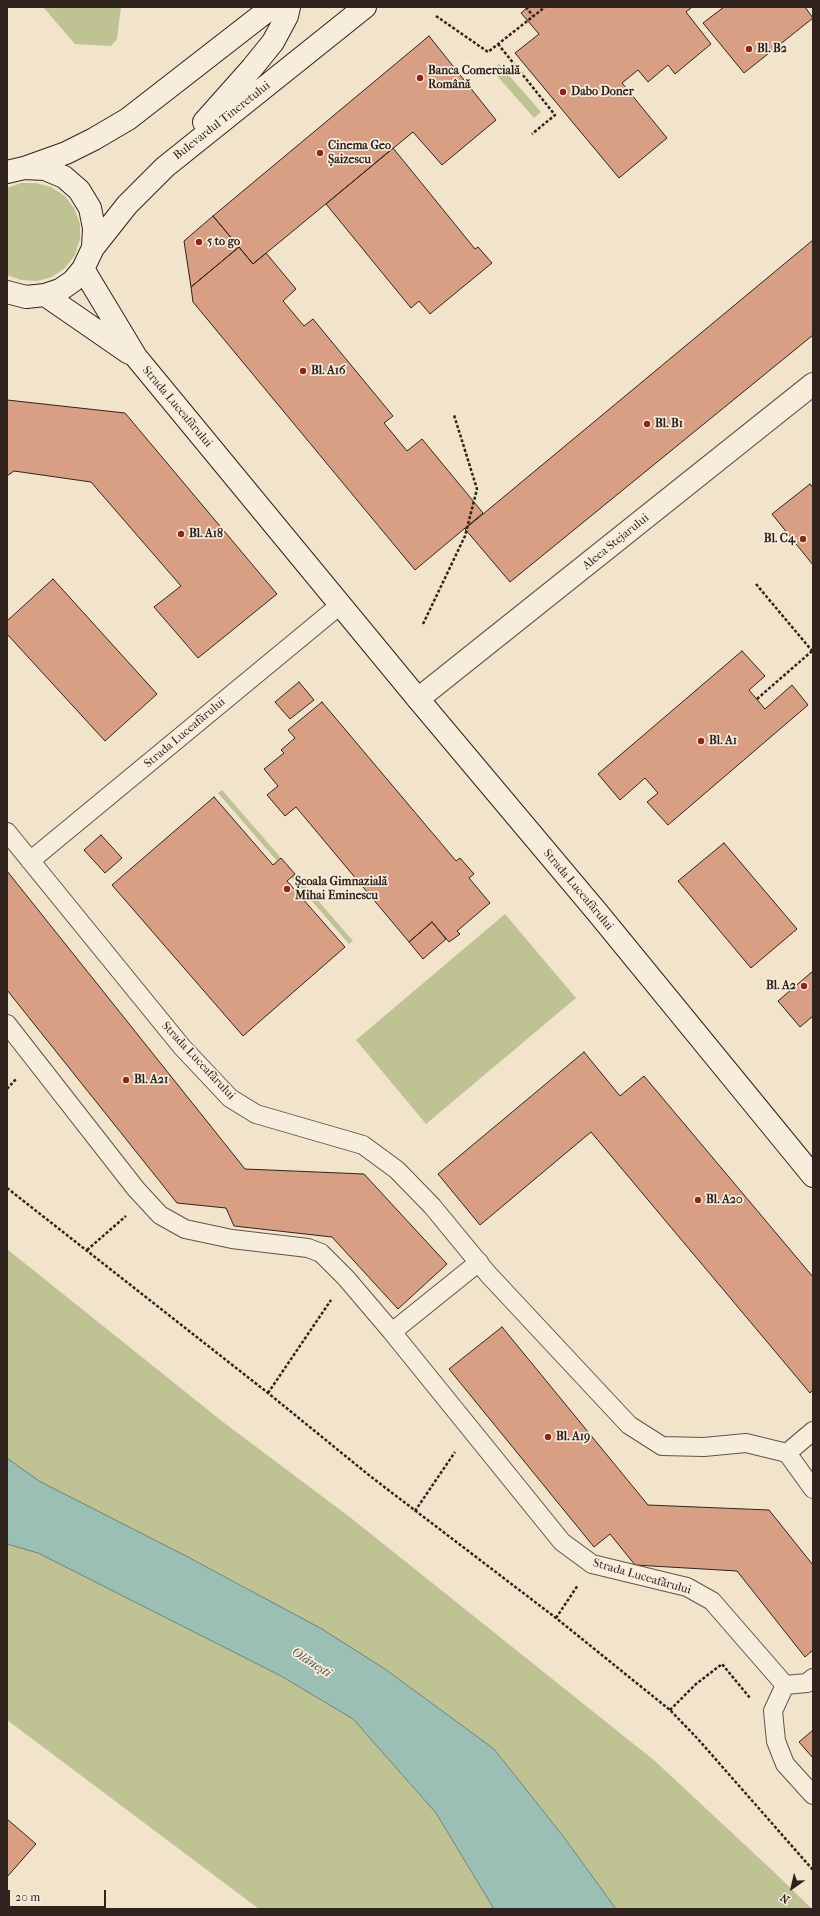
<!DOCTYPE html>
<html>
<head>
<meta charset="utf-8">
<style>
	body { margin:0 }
	#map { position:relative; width:820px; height:1916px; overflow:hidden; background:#f2e4cb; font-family:"IM FELL French Canon",serif }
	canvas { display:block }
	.frame { position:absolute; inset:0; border:8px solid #30231e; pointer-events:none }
	.north { position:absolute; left:772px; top:1868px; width:40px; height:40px; -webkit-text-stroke:3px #f7eddd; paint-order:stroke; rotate:214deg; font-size:11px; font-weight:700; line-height:16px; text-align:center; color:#30231e }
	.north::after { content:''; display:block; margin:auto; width:14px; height:18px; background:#30231e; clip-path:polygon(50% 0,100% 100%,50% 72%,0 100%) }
	.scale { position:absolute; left:8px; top:1890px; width:98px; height:18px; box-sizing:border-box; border:2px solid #30231e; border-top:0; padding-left:5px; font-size:12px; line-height:14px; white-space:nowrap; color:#30231e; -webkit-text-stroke:3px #f7eddd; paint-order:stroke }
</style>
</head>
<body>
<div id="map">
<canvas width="820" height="1916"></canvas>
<div class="frame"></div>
<div class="north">N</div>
<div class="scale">20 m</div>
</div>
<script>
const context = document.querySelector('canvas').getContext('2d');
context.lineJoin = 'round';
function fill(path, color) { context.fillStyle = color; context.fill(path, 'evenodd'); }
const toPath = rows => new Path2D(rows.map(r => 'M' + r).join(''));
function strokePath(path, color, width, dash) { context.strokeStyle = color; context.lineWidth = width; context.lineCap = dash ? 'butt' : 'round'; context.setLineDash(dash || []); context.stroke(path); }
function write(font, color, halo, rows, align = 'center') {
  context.font = font + ' "IM FELL French Canon",serif'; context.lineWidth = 3.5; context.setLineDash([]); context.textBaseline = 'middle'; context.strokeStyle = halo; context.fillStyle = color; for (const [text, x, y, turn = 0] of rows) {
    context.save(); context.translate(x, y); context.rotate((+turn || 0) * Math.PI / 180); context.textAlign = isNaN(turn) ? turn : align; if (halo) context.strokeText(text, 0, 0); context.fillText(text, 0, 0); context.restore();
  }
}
const green = toPath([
	[43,7,121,7,117,39,111,46,75,44],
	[499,64,541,112,534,118,492,70],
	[21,183,36,183,51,187,65,196,74,208,80,224,80,239,75,255,65,268,52,277,37,281,21,280,7,275,7,188],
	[222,790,281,858,277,861,218,793],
	[295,874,353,941,349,944,291,877],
	[505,914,576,998,426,1124,356,1040],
	[7,1249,223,1422,351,1518,655,1761,774,1872,812,1909,616,1909,563,1836,494,1749,385,1669,245,1587,39,1481,7,1458],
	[7,1544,38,1553,281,1676,353,1719,436,1813,494,1909,259,1909,7,1720]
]);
const water = toPath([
	[7,1458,39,1481,186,1556,322,1629,385,1669,494,1749,563,1836,616,1909,494,1909,436,1813,353,1719,281,1676,38,1553,7,1544,7,1458]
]);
const building = toPath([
	[528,7,692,7,686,12,711,44,675,74,668,65,648,82,638,70,622,83,667,138,619,178,515,53,539,34,521,13,528,7],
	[724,7,805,7,813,18,744,73,703,23,724,7],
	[429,36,496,120,442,165,413,132,253,264,213,216,429,36],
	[393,148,475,249,478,247,492,263,430,314,419,301,411,308,326,204,393,148],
	[213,216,239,247,191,287,184,241,213,216],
	[813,240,813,335,510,582,465,529,813,240],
	[239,247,253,264,266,253,296,289,283,301,304,326,313,319,393,416,384,423,407,451,422,439,483,513,415,570,193,302,191,287,239,247],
	[7,400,125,413,277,594,198,658,154,607,181,586,91,482,14,471,7,476,7,400],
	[810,484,813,488,813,565,772,514,810,484],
	[53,579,157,694,105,741,7,634,7,621,53,579],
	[742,651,765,676,749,690,765,709,792,685,808,705,668,825,647,802,658,793,645,778,620,800,598,774,742,651],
	[299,682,314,700,290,719,275,702,299,682],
	[322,702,456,861,460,858,474,874,469,878,490,903,457,931,460,934,449,942,432,922,409,942,296,807,285,816,267,795,278,786,264,769,284,753,281,750,295,738,288,730,322,702],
	[214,797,273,865,281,858,295,874,287,881,345,947,243,1036,112,885,214,797],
	[101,835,122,858,105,873,84,850,101,835],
	[724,843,797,929,751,968,678,881,724,843],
	[7,871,245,1169,364,1174,447,1264,398,1309,332,1237,234,1226,226,1208,177,1203,7,990,7,871],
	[432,922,446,939,423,959,409,942,432,922],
	[813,971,813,1016,800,1027,778,1001,813,971],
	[584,1052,620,1096,644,1076,813,1277,813,1390,810,1393,591,1132,480,1225,438,1174,584,1052],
	[502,1327,648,1505,769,1510,813,1565,813,1650,805,1657,737,1571,635,1565,610,1534,594,1547,449,1369,502,1327],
	[813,1730,813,1758,799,1742,813,1730],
	[7,1819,36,1844,7,1877,7,1819]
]);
const path = toPath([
	[526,7,533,16],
	[436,16,488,52,545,7],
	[498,44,555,115,532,134],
	[756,584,813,652],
	[423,624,465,536,477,489,454,415],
	[757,699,812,651],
	[7,1089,16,1079],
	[7,1188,268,1393,370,1476,556,1618,670,1710,697,1738,813,1870],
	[87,1250,126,1216],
	[268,1393,331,1300],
	[415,1511,455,1452],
	[556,1618,578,1585],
	[670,1710,696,1684,722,1664,750,1698]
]);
const lane = toPath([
	[7,832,182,1047,230,1098,256,1114,363,1145,397,1170,432,1206,488,1274,629,1425,662,1446,704,1447,746,1443,787,1453,813,1489],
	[30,861,340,605],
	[7,1024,136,1189,160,1215,185,1229,232,1239,308,1248,321,1253,346,1278,392,1332,562,1542,592,1564,687,1587,712,1601,785,1685,807,1683,813,1678],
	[392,1332,479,1262],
	[787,1453,813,1431],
	[785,1685,773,1711,776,1741,785,1764,813,1795]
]);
const street = toPath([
	[418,699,813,384]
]);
const secondary = toPath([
	[204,122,252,68,273,42,287,16,289,7],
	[24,168,66,153,94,139,128,119,272,7],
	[7,172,24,168,45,169,64,177,79,190,90,208,94,228,93,248],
	[83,269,136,357,418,699,597,912,813,1176],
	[7,292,26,297,45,295,60,290,73,281,83,269,93,248,127,205,165,167,365,7],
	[45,295,129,353]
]);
const markers = [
	[749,49,4,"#8f2418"],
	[420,78,4,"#8f2418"],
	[563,92,4,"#8f2418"],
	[320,153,4,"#8f2418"],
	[199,242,4,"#8f2418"],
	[303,371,4,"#8f2418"],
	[647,424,4,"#8f2418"],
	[181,534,4,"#8f2418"],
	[803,539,4,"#8f2418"],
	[701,741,4,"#8f2418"],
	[287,889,4,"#8f2418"],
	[804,986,4,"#8f2418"],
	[126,1080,4,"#8f2418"],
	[698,1200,4,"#8f2418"],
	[548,1437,4,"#8f2418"]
];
const poiNames = [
	["Bl. B2",757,49],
	["Banca Comercială",428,71],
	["Română",428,85],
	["Dabo Doner",571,92],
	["Cinema Geo",328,146],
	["Șaizescu",328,160],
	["5 to go",207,242],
	["Bl. A16",311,371],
	["Bl. B1",655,424],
	["Bl. A18",189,534],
	["Bl. C4",795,539,"right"],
	["Bl. A1",709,741],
	["Școala Gimnazială",295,882],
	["Mihai Eminescu",295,896],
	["Bl. A2",796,986,"right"],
	["Bl. A21",134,1080],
	["Bl. A20",706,1200],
	["Bl. A19",556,1437]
];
const streetNames = [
	["Bulevardul Tineretului",222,121,-38],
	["Strada Luceafărului",177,407,50],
	["Aleea Stejarului",616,542,-39],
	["Strada Luceafărului",185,733,-40],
	["Strada Luceafărului",578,890,50],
	["Strada Luceafărului",198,1061,47],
	["Strada Luceafărului",642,1577,16]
];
const waterNames = [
	["Olănești",311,1663,32]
];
fill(green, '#bfc394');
fill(water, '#9bbfb5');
strokePath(water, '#708179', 1);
fill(building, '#d99f84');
strokePath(building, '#30231e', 1);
strokePath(lane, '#605349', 20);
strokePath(street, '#605349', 24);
strokePath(secondary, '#30231e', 24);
strokePath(path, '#30231e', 2.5, [3, 2]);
strokePath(lane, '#f7eddd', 18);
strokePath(street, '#f7eddd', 22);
strokePath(secondary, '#f7eddd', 22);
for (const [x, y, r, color] of markers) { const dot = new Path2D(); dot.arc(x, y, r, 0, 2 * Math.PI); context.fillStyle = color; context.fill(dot); strokePath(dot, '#f7eddd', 1.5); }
write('bold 12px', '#30231e', '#f7eddd', poiNames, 'left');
write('12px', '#30231e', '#f7eddd', streetNames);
write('italic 13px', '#50524b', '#f7eddd', waterNames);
</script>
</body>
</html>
